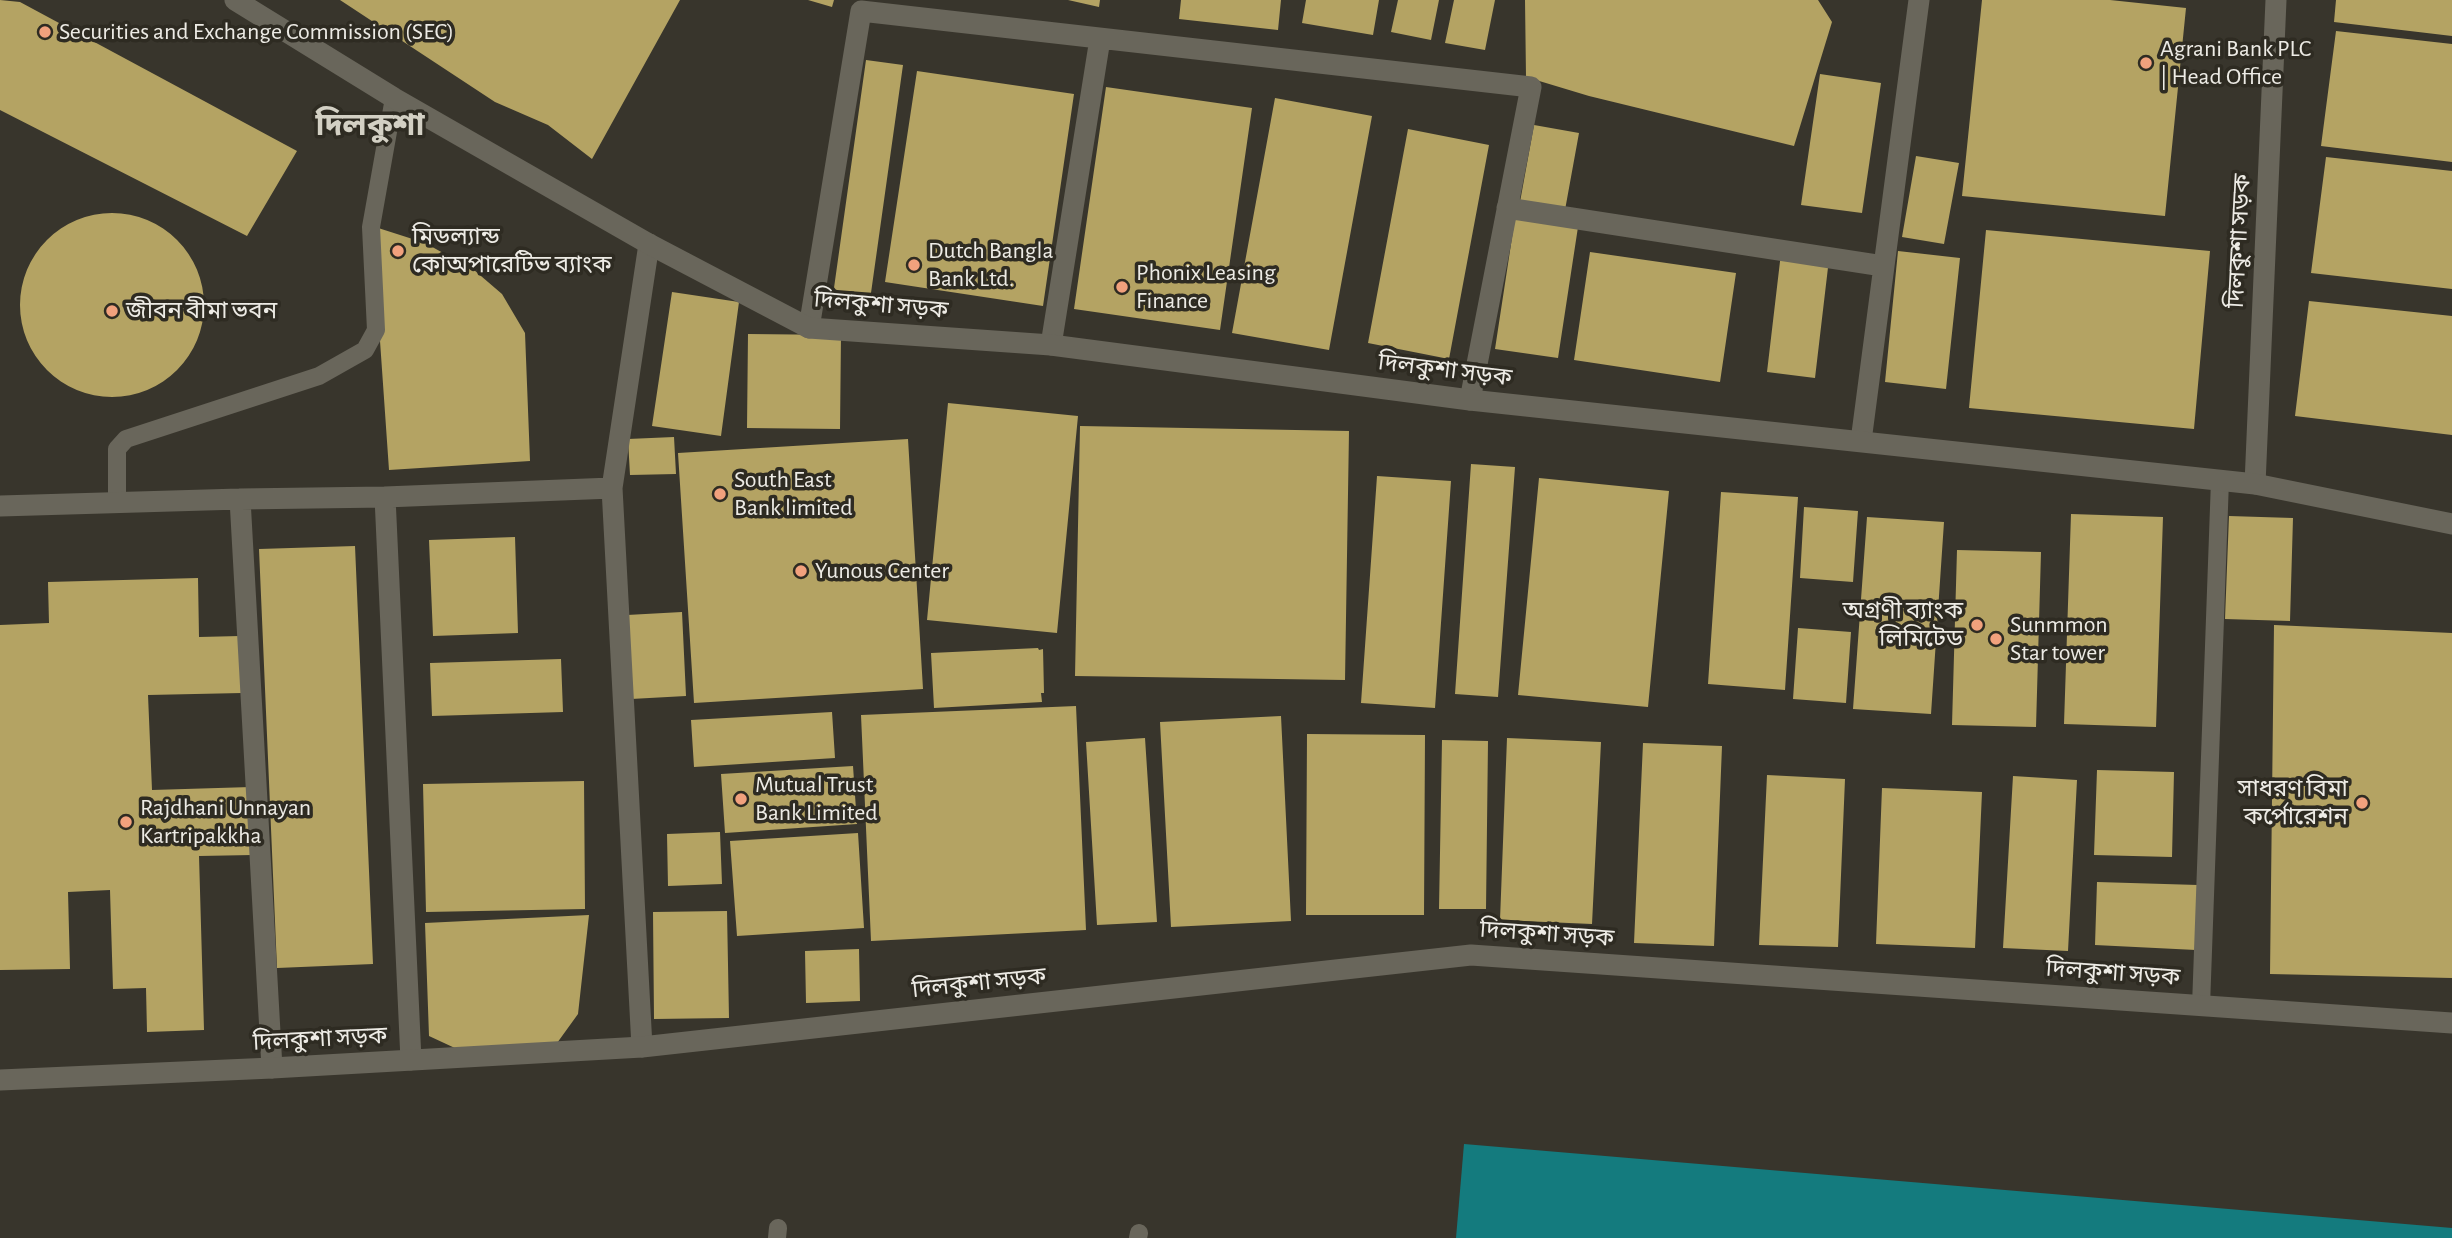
<!DOCTYPE html>
<html>
<head>
<meta charset="utf-8">
<style>
	body { margin:0 }
	canvas { display:block; background:#38352c }
</style>
</head>
<body>
<canvas width="2452" height="1238"></canvas>
<script>
const context = document.querySelector('canvas').getContext('2d');
context.lineJoin = 'round';
function fill(path, color) { context.fillStyle = color; context.fill(path, 'evenodd'); }
const toPath = rows => new Path2D(rows.map(r => 'M' + r).join(''));
function strokePath(path, color, width, dash) { context.strokeStyle = color; context.lineWidth = width; context.lineCap = dash ? 'butt' : 'round'; context.setLineDash(dash || []); context.stroke(path); }
function write(font, color, halo, rows, align = 'center') {
  context.font = font + ' "Alegreya Sans","Noto Sans Bengali",sans-serif'; context.lineWidth = 7; context.setLineDash([]); context.textBaseline = 'middle'; context.strokeStyle = halo; context.fillStyle = color; for (const [text, x, y, turn = 0] of rows) {
    context.save(); context.translate(x, y); context.rotate((+turn || 0) * Math.PI / 180); context.textAlign = isNaN(turn) ? turn : align; if (halo) context.strokeText(text, 0, 0); context.fillText(text, 0, 0); context.restore();
  }
}
const water = toPath([
	[1464,1144,2452,1228,2452,1238,1456,1238]
]);
const building = toPath([
	[0,0,20,2,297,151,247,236,0,110],
	[340,0,680,0,592,159,548,125,495,102],
	[808,0,834,0,832,7],
	[1068,0,1100,0,1099,7],
	[1181,0,1281,0,1278,30,1179,19],
	[1306,0,1379,0,1373,35,1302,23],
	[1398,0,1439,0,1431,40,1391,32],
	[1454,0,1495,0,1485,50,1445,43],
	[1525,0,1818,0,1832,22,1794,146,1589,96,1526,77],
	[1982,0,2110,0,2186,8,2165,216,1962,196],
	[2336,0,2452,0,2452,36,2334,22],
	[2336,31,2452,44,2452,162,2321,146],
	[866,60,903,65,870,300,833,295],
	[917,71,1074,94,1043,306,885,282],
	[1820,74,1881,83,1862,213,1801,205],
	[1106,87,1252,108,1220,330,1074,309],
	[1275,98,1372,116,1329,350,1232,333],
	[1534,125,1579,133,1565,210,1520,202],
	[1408,129,1489,145,1449,359,1368,343],
	[1916,156,1959,163,1944,244,1902,237],
	[2326,157,2452,171,2452,289,2311,273],
	'20 305a92 92 0 1 1 184 0a92 92 0 1 1-184 0Z',
	[1515,218,1578,227,1558,358,1495,349],
	[372,226,425,243,474,270,502,294,525,333,530,461,389,470],
	[1986,230,2210,251,2194,429,1969,408],
	[1898,251,1960,258,1946,389,1885,382],
	[1590,252,1736,273,1720,382,1574,360],
	[1781,253,1829,259,1815,378,1767,372],
	[672,292,739,302,721,436,652,426],
	[2309,301,2452,316,2452,435,2295,416],
	[748,334,841,335,840,429,747,428],
	[948,403,1078,416,1057,633,927,620],
	[1080,426,1349,431,1345,680,1075,676],
	[674,437,676,474,630,475,628,439],
	[908,439,923,689,694,703,678,453],
	[1471,464,1515,467,1498,697,1455,694],
	[1377,476,1451,481,1435,708,1361,703],
	[1539,478,1669,491,1648,707,1518,695],
	[1721,492,1798,497,1785,690,1708,684],
	[1804,507,1858,511,1853,582,1800,578],
	[2071,514,2163,517,2156,727,2064,724],
	[2229,516,2293,518,2290,621,2225,619],
	[1867,517,1944,522,1931,714,1853,709],
	[515,537,518,633,433,636,429,540],
	[355,546,373,964,277,968,259,549],
	[1957,550,2041,552,2036,727,1952,725],
	[198,578,199,637,240,636,242,693,148,695,152,790,251,787,252,855,199,856,204,1030,147,1032,146,988,113,989,110,890,68,892,70,969,0,970,0,625,49,623,48,582],
	[682,612,686,696,631,699,627,615],
	[2274,625,2452,633,2452,978,2270,974],
	[1798,628,1851,632,1846,703,1793,699],
	[1038,648,1039,650,1043,649,1044,693,1041,693,1042,702,934,708,931,653],
	[561,659,563,712,432,716,430,663],
	[1076,706,1086,930,871,941,861,715],
	[832,712,835,758,694,767,691,720],
	[1281,716,1291,921,1171,927,1160,722],
	[1307,734,1425,735,1424,915,1306,915],
	[1145,738,1157,922,1097,925,1086,742],
	[1507,738,1601,742,1592,924,1500,920],
	[1442,740,1488,741,1486,909,1439,909],
	[1643,743,1722,746,1714,946,1634,943],
	[853,766,857,824,725,833,721,774],
	[2097,770,2174,772,2172,857,2094,855],
	[1767,775,1845,779,1838,947,1759,945],
	[2013,776,2077,780,2068,951,2003,948],
	[584,781,585,909,426,912,423,784],
	[1882,788,1982,792,1975,948,1876,944],
	[720,832,722,884,668,886,667,834],
	[858,833,864,928,737,936,730,841],
	[2097,882,2198,885,2196,950,2095,945],
	[727,911,729,1018,654,1019,653,912],
	[589,915,578,1014,552,1050,457,1049,429,1036,425,923],
	[859,949,860,1001,806,1003,805,951]
]);
const lane = toPath([
	[117,503,117,449,126,439,319,376,365,350,376,330,371,227,394,98],
	[2201,1006,2220,480],
	[777,1238,778,1228],
	[1138,1238,1139,1233]
]);
const street = toPath([
	[1507,208,1883,266],
	[809,328,861,11,1531,87,1470,400],
	[1051,345,1100,39],
	[1861,441,1919,0],
	[2255,484,2276,0],
	[385,497,411,1060],
	[240,499,272,1068],
	[0,506,240,499,385,497,612,488],
	[642,1047,612,488,649,244]
]);
const secondary = toPath([
	[235,0,394,98,649,244,809,328,1051,345,1470,400,2255,484,2452,524],
	[0,1080,272,1068,642,1047,1471,955,2452,1023]
]);
const markers = [
	[45,32,7,"#f1a17d"],
	[2146,63,7,"#f1a17d"],
	[398,251,7,"#f1a17d"],
	[914,265,7,"#f1a17d"],
	[1122,287,7,"#f1a17d"],
	[112,311,7,"#f1a17d"],
	[720,494,7,"#f1a17d"],
	[801,571,7,"#f1a17d"],
	[1977,625,7,"#f1a17d"],
	[1996,639,7,"#f1a17d"],
	[741,799,7,"#f1a17d"],
	[2362,803,7,"#f1a17d"],
	[126,822,7,"#f1a17d"]
];
const poiNames = [
	["Securities and Exchange Commission (SEC)",59,32],
	["Agrani Bank PLC",2160,49],
	["| Head Office",2160,77],
	["মিডল্যান্ড",412,237],
	["কোঅপারেটিভ ব্যাংক",412,265],
	["Dutch Bangla",928,251],
	["Bank Ltd.",928,279],
	["Phonix Leasing",1136,273],
	["Finance",1136,301],
	["জীবন বীমা ভবন",126,311],
	["South East",734,480],
	["Bank limited",734,508],
	["Yunous Center",815,571],
	["অগ্রণী ব্যাংক",1963,611,"right"],
	["লিমিটেড",1963,639,"right"],
	["Sunmmon",2010,625],
	["Star tower",2010,653],
	["Mutual Trust",755,785],
	["Bank Limited",755,813],
	["সাধরণ বিমা",2348,789,"right"],
	["কর্পোরেশন",2348,817,"right"],
	["Rajdhani Unnayan",140,808],
	["Kartripakkha",140,836]
];
const streetNames = [
	["দিলকুশা সড়ক",2239,241,-87],
	["দিলকুশা সড়ক",881,305,5],
	["দিলকুশা সড়ক",1445,370,7],
	["দিলকুশা সড়ক",1547,934,4],
	["দিলকুশা সড়ক",2113,973,4],
	["দিলকুশা সড়ক",979,983,-6],
	["দিলকুশা সড়ক",320,1039,-3]
];
const districtNames = [
	["দিলকুশা",370,125]
];
fill(water, '#147b7e');
fill(building, '#b4a363');
strokePath(lane, '#69665b', 18);
strokePath(street, '#69665b', 21);
strokePath(secondary, '#69665b', 21);
for (const [x, y, r, color] of markers) { const dot = new Path2D(); dot.arc(x, y, r, 0, 2 * Math.PI); context.fillStyle = color; context.fill(dot); strokePath(dot, '#2e2b22', 2.5); }
write('24px', '#edebe5', '#2e2b22', poiNames, 'left');
write('24px', '#edebe5', '#2e2b22', streetNames);
write('bold 32px', '#d3d0c4', '#2e2b22', districtNames);
</script>
</body>
</html>
